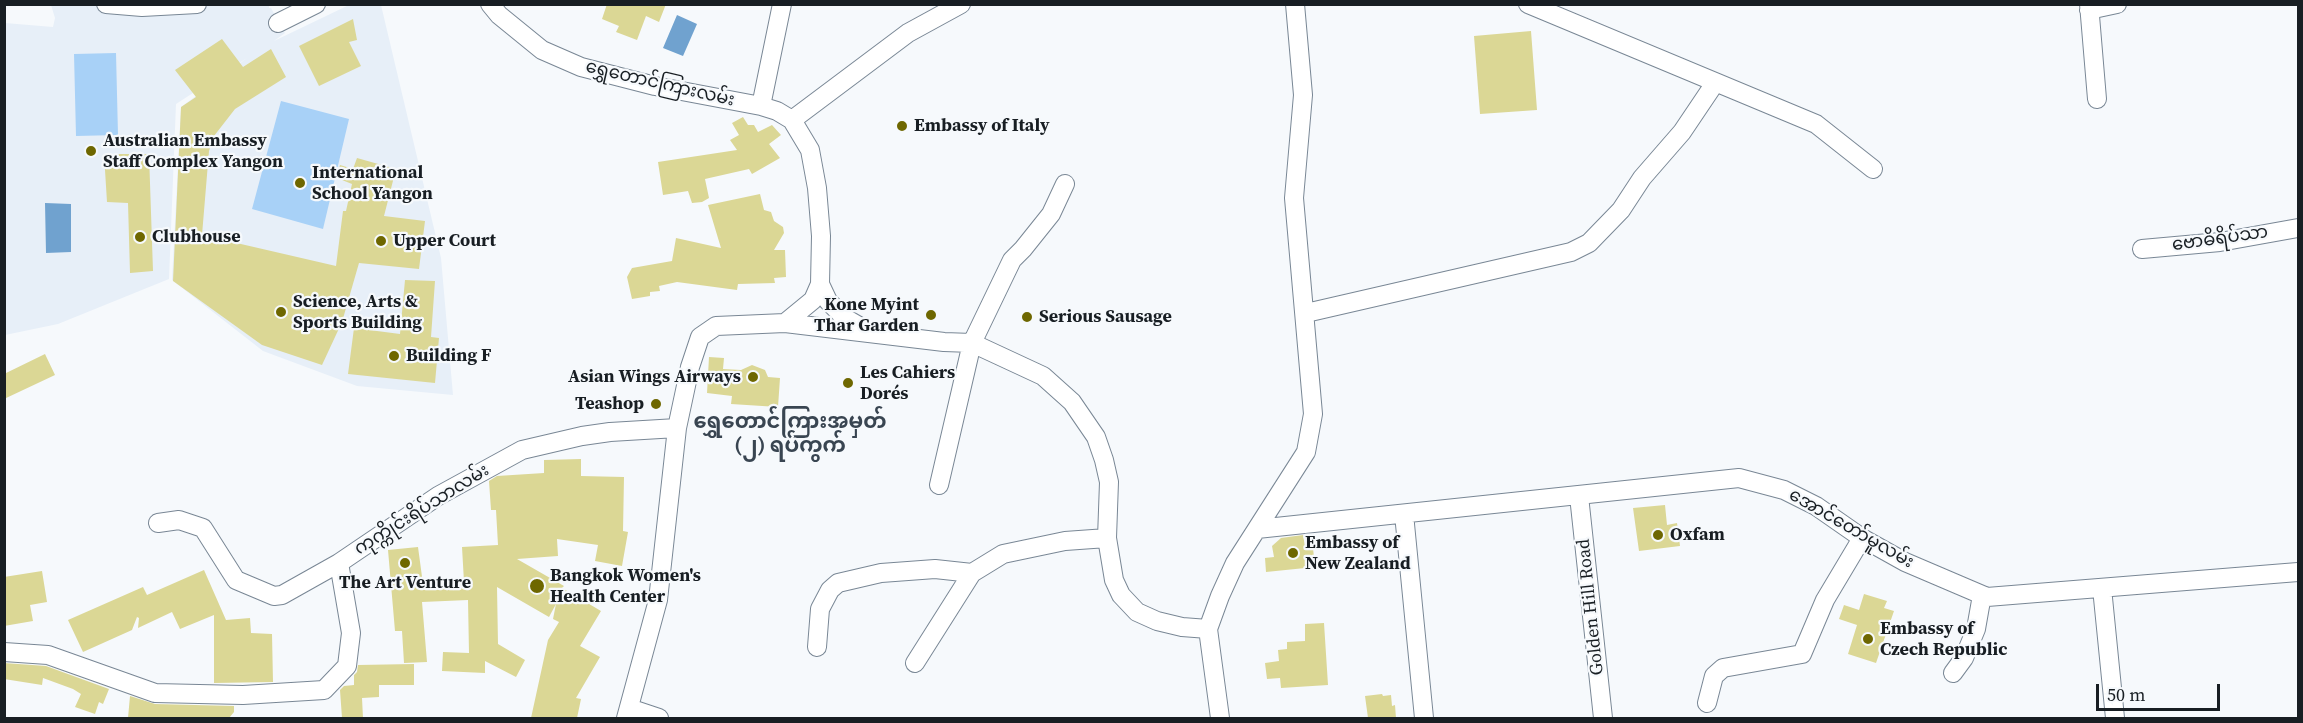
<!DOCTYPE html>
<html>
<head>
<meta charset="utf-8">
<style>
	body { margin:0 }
	#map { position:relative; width:2303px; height:723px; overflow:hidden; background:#f6f9fc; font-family:"Source Serif 4",serif }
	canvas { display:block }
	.frame { position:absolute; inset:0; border:6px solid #181e23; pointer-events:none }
	.scale { position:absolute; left:2096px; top:684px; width:124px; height:27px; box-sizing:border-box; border:3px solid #181e23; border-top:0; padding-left:8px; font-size:18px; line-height:21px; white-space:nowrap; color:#181e23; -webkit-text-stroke:4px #f6f9fc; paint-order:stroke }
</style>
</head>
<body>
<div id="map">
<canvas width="2303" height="723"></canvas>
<div class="frame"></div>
<div class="scale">50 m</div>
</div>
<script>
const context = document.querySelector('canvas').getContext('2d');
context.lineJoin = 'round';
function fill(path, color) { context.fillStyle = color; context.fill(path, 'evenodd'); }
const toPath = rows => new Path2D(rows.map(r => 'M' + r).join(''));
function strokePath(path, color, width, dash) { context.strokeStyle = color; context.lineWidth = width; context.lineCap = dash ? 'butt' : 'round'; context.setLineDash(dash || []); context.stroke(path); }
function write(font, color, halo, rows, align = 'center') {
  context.font = font + ' "Source Serif 4","Noto Sans Myanmar",serif'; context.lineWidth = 4.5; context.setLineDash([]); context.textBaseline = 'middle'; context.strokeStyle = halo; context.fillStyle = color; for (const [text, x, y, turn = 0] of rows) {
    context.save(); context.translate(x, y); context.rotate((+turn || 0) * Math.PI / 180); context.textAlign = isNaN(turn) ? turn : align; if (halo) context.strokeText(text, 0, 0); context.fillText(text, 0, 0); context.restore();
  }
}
const built = toPath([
	[51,5,269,5,269,8,271,8,285,33,274,41,349,5,381,5,441,258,453,395,357,386,263,351,172,280,181,107,247,58,176,104,169,279,58,324,5,335,5,23,53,27,55,18]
]);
const green = toPath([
	[116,53,118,135,76,136,74,54],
	[281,101,349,119,323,229,252,209]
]);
const water = toPath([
	[677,15,697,24,683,56,663,48],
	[45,203,71,204,71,252,46,253]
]);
const building = toPath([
	[607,4,666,4,659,22,646,16,637,40,616,32,619,26,602,19],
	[353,19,357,40,349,42,361,66,319,86,299,46],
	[1531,31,1537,110,1480,114,1474,36],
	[222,39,243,67,271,49,286,77,235,109,214,136,209,151,202,235,336,266,343,211,346,211,352,184,337,178,340,165,353,169,357,158,396,169,384,216,425,221,419,269,359,263,342,322,322,365,262,345,173,281,181,107,196,97,175,70],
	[743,117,748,125,754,125,758,132,772,125,781,135,769,144,780,158,752,174,749,169,705,179,709,198,702,202,692,203,688,191,663,195,658,162,737,150,730,140,739,135,732,123],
	[104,154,149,154,153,271,130,273,128,203,107,202],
	[760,194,764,210,771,212,774,221,783,227,784,233,774,250,785,250,786,277,774,278,775,283,738,284,737,290,677,282,659,286,660,291,650,292,650,296,632,299,627,277,632,268,672,261,676,238,721,248,708,205],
	[405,280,435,281,431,337,439,338,435,383,348,374,354,328,400,334],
	[45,354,55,375,4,399,4,374],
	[709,357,724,358,723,369,741,370,752,365,765,370,768,377,780,378,778,407,731,404,732,396,707,393],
	[581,459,581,476,624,477,623,531,628,532,622,566,595,561,598,545,557,539,558,556,517,559,564,586,562,588,601,611,580,646,600,657,576,698,581,699,577,718,531,718,548,640,559,622,553,619,556,604,549,617,497,587,498,644,525,660,516,677,485,661,485,673,442,671,443,652,469,653,468,600,422,602,427,662,404,663,402,631,395,631,388,550,418,547,423,584,464,582,462,547,498,545,496,510,491,510,489,481,497,476,544,473,544,460],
	[1665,505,1667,525,1677,523,1680,546,1639,551,1633,508],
	[1303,535,1305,546,1313,548,1315,567,1266,572,1265,558,1274,557,1272,546,1281,538],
	[204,570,226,620,250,618,251,633,272,634,273,682,214,683,214,615,180,629,172,612,138,628,139,618,137,617,132,630,83,652,68,620,143,587,147,595],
	[42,571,47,602,30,605,33,621,4,626,4,577],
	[1864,594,1887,601,1884,608,1894,611,1876,663,1848,654,1857,625,1839,619,1844,605,1859,610],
	[1324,623,1328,685,1281,688,1280,678,1267,679,1265,663,1279,661,1278,650,1287,649,1287,642,1305,641,1305,624],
	[4,663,46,666,109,689,103,704,99,702,95,714,75,707,81,694,73,689,43,678,42,685,4,679],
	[414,664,414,685,379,685,379,697,362,698,363,718,342,718,340,690,344,686,354,685,354,675,357,672,358,665],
	[1382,694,1383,696,1391,695,1392,706,1395,705,1396,718,1368,718,1365,696],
	[130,696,155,704,234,706,234,712,229,718,128,718]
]);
const minor = toPath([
	[106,4,142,7,197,4],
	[490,4,499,15,542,50,581,67,655,86,761,106,777,111,792,120,810,150,817,188,821,236,820,284,813,300,785,323],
	[1528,4,1816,124,1873,169],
	[2089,4,2097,99],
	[2089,10,2117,4],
	[278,23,316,4],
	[761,106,782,4],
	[792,120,908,33,961,4],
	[2142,249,2220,242,2298,228],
	[820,284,828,301,845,318,864,329],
	[1306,313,1571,252,1589,243,1621,210,1642,178,1682,132,1715,83],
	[939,485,972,343,1012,260,1023,249,1051,214,1065,184],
	[1579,496,1603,718],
	[1404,514,1424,718],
	[158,523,179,520,203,528,236,580,274,596,282,595,339,563],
	[1257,529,1739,478,1784,490,1816,506,1862,538,1905,562,1987,597,2298,572],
	[2102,588,2115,718],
	[817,647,820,609,830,590,838,583,881,573,935,569,972,573],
	[4,652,48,655,155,693,243,695,324,690,347,666,351,633,339,563,438,496,522,450,582,436,610,432,677,428],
	[915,663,972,573,1003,554,1065,541,1107,538],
	[1953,673,1964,658,1976,629,1982,595],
	[1707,703,1714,676,1723,668,1802,654,1825,600,1862,538],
	[629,708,659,718],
	[626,718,658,600,677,428,690,367,700,337,716,326,785,323,944,342,972,343,1043,376,1072,402,1096,437,1104,460,1109,482,1107,538,1114,580,1121,595,1137,612,1157,621,1182,627,1208,629],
	[1220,718,1208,629,1220,596,1235,563,1306,452,1313,414,1294,198,1303,95,1295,4]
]);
const markers = [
	[902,126,6,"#6e6700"],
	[91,151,6,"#6e6700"],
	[300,183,6,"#6e6700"],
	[140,237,6,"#6e6700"],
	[381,241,6,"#6e6700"],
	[281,312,6,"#6e6700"],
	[931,315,6,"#6e6700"],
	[1027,317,6,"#6e6700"],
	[394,356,6,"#6e6700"],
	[753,377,6,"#6e6700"],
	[848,383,6,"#6e6700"],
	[656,404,6,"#6e6700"],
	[1658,535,6,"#6e6700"],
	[1293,553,6,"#6e6700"],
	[405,563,6,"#6e6700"],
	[537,586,8,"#6e6700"],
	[1868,639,6,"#6e6700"]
];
const streetNames = [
	["ရွှေတောင်ကြားလမ်း",660,84,13],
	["ဗောဓိရိပ်သာ",2220,239,-8],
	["ကုက္ကိုင်းရိပ်သာလမ်း",422,510,-32],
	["အောင်တော်မူလမ်း",1851,529,30],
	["Golden Hill Road",1591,607,-96]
];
const poiNames = [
	["Embassy of Italy",914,126],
	["Australian Embassy",103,141],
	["Staff Complex Yangon",103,162],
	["International",312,173],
	["School Yangon",312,194],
	["Clubhouse",152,237],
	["Upper Court",393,241],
	["Science, Arts &",293,302],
	["Sports Building",293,323],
	["Kone Myint",919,305,"right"],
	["Thar Garden",919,326,"right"],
	["Serious Sausage",1039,317],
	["Building F",406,356],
	["Les Cahiers",860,373],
	["Dorés",860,394],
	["Asian Wings Airways",741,377,"right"],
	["Teashop",644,404,"right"],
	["Oxfam",1670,535],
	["Embassy of",1305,543],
	["New Zealand",1305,564],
	["Bangkok Women's",550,576],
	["Health Center",550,597],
	["The Art Venture",405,583,"center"],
	["Embassy of",1880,629],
	["Czech Republic",1880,650]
];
const quarterNames = [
	["ရွှေတောင်ကြားအမှတ်",790,423],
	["(၂) ရပ်ကွက်",790,447]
];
fill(built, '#e7eff8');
fill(green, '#a8d1f7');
fill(water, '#70a2cf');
fill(building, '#dbd795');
strokePath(minor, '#798795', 20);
strokePath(minor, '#fff', 18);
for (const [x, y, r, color] of markers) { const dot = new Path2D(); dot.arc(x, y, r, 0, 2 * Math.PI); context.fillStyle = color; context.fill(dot); strokePath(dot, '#f6f9fc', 2); }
write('18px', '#181e23', '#f6f9fc', streetNames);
write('bold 18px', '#181e23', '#f6f9fc', poiNames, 'left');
write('bold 21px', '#394551', '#f6f9fc', quarterNames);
</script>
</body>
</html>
